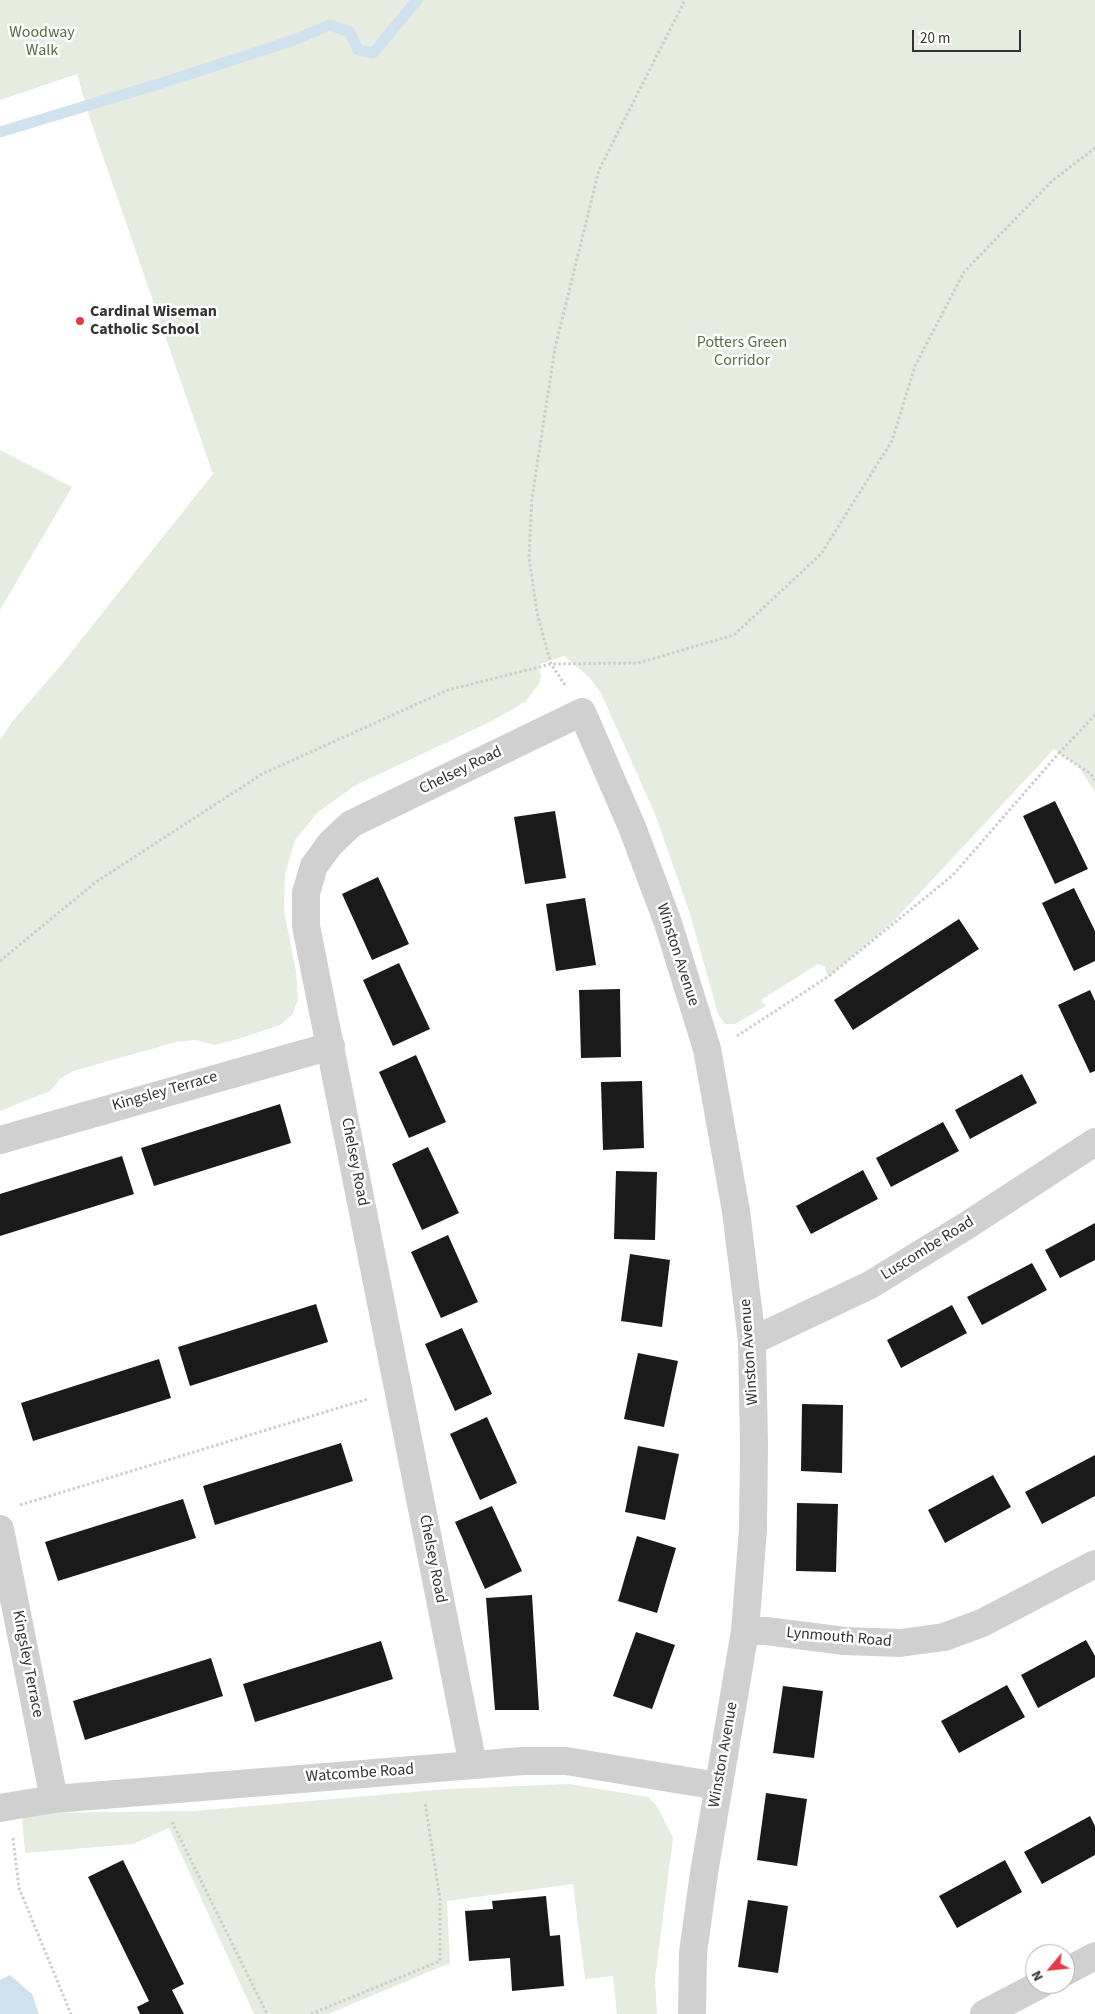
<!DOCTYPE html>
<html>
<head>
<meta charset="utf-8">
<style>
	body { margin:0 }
	#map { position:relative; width:1095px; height:2014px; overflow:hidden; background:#fff; font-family:"Source Sans 3",sans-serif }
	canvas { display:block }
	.north { position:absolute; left:1025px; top:1944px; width:50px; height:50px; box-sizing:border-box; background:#fff; border:1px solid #adadad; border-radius:50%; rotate:242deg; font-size:14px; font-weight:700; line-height:20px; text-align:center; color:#333 }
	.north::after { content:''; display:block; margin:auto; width:18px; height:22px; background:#e63946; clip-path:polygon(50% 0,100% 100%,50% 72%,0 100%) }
	.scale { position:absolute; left:912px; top:30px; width:109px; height:22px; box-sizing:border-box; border:2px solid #333; border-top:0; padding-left:6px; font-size:15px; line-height:18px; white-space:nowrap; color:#333; -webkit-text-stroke:4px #fff; paint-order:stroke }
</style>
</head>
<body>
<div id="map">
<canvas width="1095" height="2014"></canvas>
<div class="north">N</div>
<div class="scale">20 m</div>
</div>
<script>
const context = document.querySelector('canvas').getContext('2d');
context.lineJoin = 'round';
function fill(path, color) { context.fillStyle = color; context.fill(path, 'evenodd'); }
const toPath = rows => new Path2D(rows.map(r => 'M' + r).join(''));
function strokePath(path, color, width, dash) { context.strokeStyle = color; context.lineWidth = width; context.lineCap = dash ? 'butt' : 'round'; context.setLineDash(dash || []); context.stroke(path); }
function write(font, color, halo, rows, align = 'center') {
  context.font = font + ' "Source Sans 3",sans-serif'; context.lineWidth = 5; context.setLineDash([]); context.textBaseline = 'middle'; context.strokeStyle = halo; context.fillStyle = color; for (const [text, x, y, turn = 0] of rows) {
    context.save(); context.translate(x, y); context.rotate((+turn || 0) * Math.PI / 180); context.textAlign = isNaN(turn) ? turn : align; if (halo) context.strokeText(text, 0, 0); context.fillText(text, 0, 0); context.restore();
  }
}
const green = toPath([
	[0,0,1095,0,1095,792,1078,766,1054,749,892,923,828,977,825,967,818,964,761,1000,766,1006,735,1024,725,1024,718,1014,690,914,655,814,601,693,589,677,564,656,538,665,541,676,539,684,525,702,490,722,356,785,318,812,295,840,285,874,284,911,296,971,298,1000,292,1015,280,1025,238,1039,215,1045,195,1040,176,1042,73,1071,60,1079,50,1091,0,1111,0,740,12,722,61,665,213,474,89,116,77,74,0,100],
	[0,450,72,487,0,610],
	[569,1784,648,1797,657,1806,673,1838,655,1979,657,2014,617,2014,613,1976,585,1979,573,1884,447,1901,450,1963,328,2014,254,2014,169,1828,133,1844,25,1853,22,1819,38,1813,195,1811,448,1789]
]);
const water = toPath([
	[10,1975,32,1994,39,2014,0,2014,0,1980]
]);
const stream = toPath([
	[0,132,165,82,294,40,330,25,350,32,358,50,373,53,417,0]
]);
const building = toPath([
	[1055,801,1088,869,1055,884,1023,816],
	[555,811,566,878,525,884,514,817],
	[378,877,409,944,372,960,342,894],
	[1074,888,1095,931,1095,961,1074,971,1042,903],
	[585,898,596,965,556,971,546,904],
	[959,919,979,949,853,1030,834,1000],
	[399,963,430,1029,393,1046,363,980],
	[620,989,621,1057,581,1058,579,990],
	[1090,990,1095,1001,1095,1071,1090,1073,1058,1005],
	[416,1055,446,1122,409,1138,379,1072],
	[1022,1074,1037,1103,970,1139,955,1110],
	[642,1081,644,1148,603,1150,601,1082],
	[280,1104,291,1143,154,1186,141,1148],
	[943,1122,959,1151,891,1187,876,1158],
	[428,1147,459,1213,422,1230,392,1164],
	[122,1156,134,1194,0,1236,0,1194],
	[863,1170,878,1199,811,1234,796,1206],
	[616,1171,657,1172,655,1240,614,1239],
	[1095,1223,1095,1260,1060,1278,1045,1250],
	[448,1235,478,1302,441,1318,411,1252],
	[630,1254,670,1260,662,1327,621,1321],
	[1032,1263,1047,1290,982,1325,967,1297],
	[316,1304,328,1342,190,1386,178,1347],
	[952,1305,967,1333,901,1368,887,1340],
	[462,1328,492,1394,455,1411,425,1344],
	[638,1353,678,1361,664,1427,624,1419],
	[159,1359,171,1398,33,1441,21,1403],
	[802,1404,843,1405,842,1473,801,1471],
	[487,1417,517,1483,480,1500,450,1434],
	[341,1443,353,1481,215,1525,203,1486],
	[638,1446,679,1454,665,1520,625,1512],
	[1095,1455,1095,1496,1042,1524,1025,1492],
	[993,1475,1011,1507,945,1543,928,1510],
	[183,1499,196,1538,58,1581,45,1542],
	[797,1503,838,1504,836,1572,796,1571],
	[492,1506,522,1571,485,1589,455,1522],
	[637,1536,676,1548,657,1613,618,1601],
	[532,1595,539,1710,495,1710,486,1598],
	[636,1632,675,1645,652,1709,613,1696],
	[1086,1640,1095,1656,1095,1677,1038,1708,1021,1675],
	[381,1641,393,1679,255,1722,243,1684],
	[211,1658,223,1696,85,1740,73,1701],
	[1007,1685,1025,1717,959,1753,941,1721],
	[783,1686,823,1691,814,1758,773,1753],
	[766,1793,807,1799,797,1866,757,1860],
	[1090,1816,1095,1826,1095,1855,1042,1884,1024,1852],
	[123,1860,184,1984,172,1990,184,2014,140,2014,137,2007,149,2001,88,1877],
	[1005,1860,1022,1892,957,1928,939,1896],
	[546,1896,550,1936,560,1935,564,1986,512,1991,510,1958,469,1961,465,1911,493,1909,492,1901],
	[748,1900,788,1906,778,1973,738,1967]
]);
const path = toPath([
	[565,685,551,664,537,613,529,557,532,498,555,348,599,170,685,0],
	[1059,753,1095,715],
	[0,961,96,882,262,774,448,690,551,664,638,663,734,635,821,554,892,441,915,366,964,272,1052,181,1095,148],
	[737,1036,829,976,953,875,1059,753,1091,774,1095,780],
	[20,1505,368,1399],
	[172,1822,267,2014],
	[13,1838,19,1888,71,2014],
	[311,2014,440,1961,440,1899,425,1802]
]);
const minor = toPath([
	[0,1140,331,1046],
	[752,1341,870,1285,966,1226,1095,1142],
	[0,1529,54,1799],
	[745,1631,766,1631,845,1641,900,1643,944,1637,982,1623,1095,1564],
	[473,1765,306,926,306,893,314,866,330,844,351,824,582,712,632,827,668,923,707,1049,736,1211,752,1341,754,1446,753,1529,745,1631,704,1873,693,1953,692,2014],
	[0,1808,54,1799,523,1761,566,1761,718,1786],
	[1065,1972,1095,1956],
	[984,2014,1041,1984]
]);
const markers = [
	[80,321,5,"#e63946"]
];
const parkNames = [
	["Woodway",42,33],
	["Walk",42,51],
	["Potters Green",742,343],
	["Corridor",742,361]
];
const poiNames = [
	["Cardinal Wiseman",90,312],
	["Catholic School",90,330]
];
const streetNames = [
	["Chelsey Road",461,771,-26],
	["Winston Avenue",677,955,72],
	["Kingsley Terrace",165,1092,-16],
	["Chelsey Road",354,1162,79],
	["Luscombe Road",928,1249,-32],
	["Winston Avenue",750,1352,-94],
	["Chelsey Road",432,1559,79],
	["Lynmouth Road",839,1638,5],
	["Kingsley Terrace",27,1664,79],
	["Winston Avenue",724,1755,-80],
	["Watcombe Road",360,1774,-4]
];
fill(green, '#e6ecdf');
fill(water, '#cfe2ee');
strokePath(stream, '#cfe2ee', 11);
fill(building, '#1a1a1a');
strokePath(path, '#cdcdcd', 3, [2.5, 2.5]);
strokePath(minor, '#d0d0d0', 28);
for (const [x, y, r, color] of markers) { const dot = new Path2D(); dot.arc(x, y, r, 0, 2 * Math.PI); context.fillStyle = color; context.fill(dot); strokePath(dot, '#fff', 2); }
write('16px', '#56703f', '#fff', parkNames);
write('bold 16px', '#333', '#fff', poiNames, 'left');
write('16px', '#333', '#fff', streetNames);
</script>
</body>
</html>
